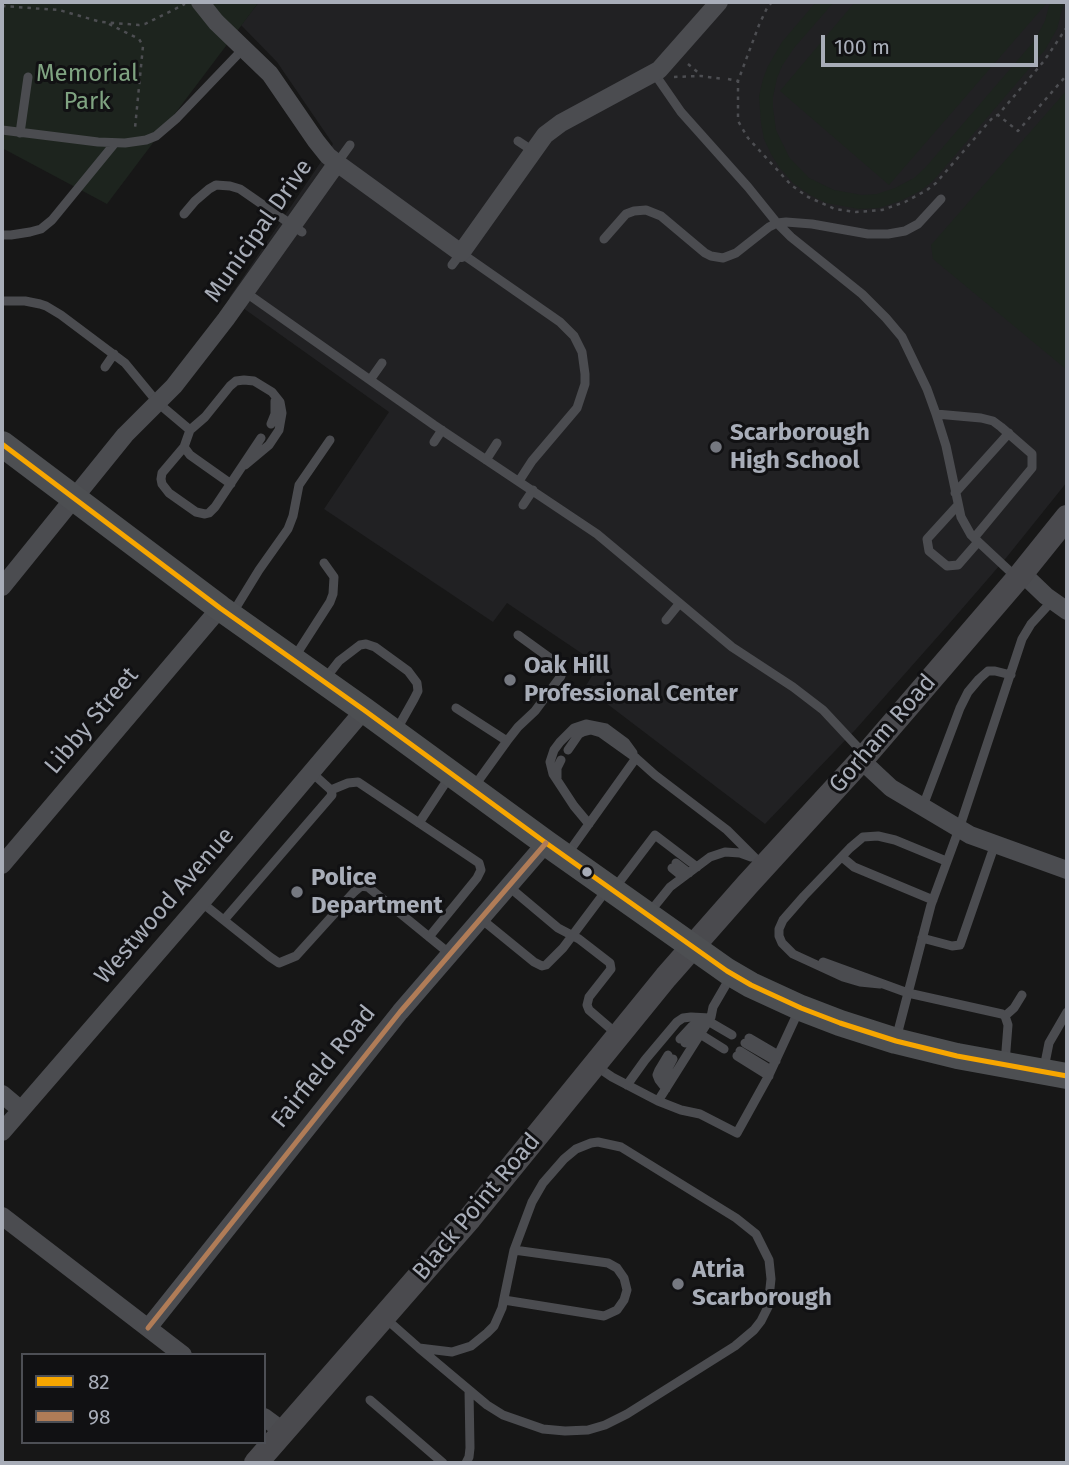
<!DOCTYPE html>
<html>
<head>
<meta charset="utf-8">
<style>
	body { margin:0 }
	#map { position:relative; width:1069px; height:1465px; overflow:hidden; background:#171717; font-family:"Fira Sans",sans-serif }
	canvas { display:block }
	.frame { position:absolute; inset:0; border:4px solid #a8adb8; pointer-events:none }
	.legend { position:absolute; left:21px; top:1353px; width:245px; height:91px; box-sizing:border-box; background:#111113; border:2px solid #4d4f55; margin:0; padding:9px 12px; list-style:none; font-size:21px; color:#a8adb8 }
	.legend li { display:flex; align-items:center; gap:14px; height:35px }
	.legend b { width:35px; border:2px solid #4d4f55 }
	.scale { position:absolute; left:821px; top:35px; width:217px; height:32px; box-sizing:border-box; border:4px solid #a8adb8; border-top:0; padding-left:9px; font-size:21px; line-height:24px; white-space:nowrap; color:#a8adb8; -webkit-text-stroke:5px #111113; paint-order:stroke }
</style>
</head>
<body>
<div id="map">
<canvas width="1069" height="1465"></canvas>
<div class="frame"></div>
<ul class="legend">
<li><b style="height:9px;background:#f7a600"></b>82</li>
<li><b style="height:9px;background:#b07c57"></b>98</li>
</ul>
<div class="scale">100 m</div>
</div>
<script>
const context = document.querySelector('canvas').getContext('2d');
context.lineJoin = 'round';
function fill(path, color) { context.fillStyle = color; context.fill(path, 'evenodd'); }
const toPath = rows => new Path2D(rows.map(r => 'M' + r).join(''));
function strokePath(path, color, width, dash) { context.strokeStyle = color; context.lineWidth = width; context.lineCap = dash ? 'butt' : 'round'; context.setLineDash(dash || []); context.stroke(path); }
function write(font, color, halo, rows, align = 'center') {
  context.font = font + ' "Fira Sans",sans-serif'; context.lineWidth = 6; context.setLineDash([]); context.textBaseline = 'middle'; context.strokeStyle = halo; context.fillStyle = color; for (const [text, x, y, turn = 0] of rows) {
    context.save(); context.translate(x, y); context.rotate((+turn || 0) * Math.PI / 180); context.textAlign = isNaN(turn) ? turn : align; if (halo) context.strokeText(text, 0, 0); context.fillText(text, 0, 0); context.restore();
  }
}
const built = toPath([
	[259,2,1067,2,1067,482,1006,558,948,625,856,729,765,824,585,687,599,665,507,603,493,622,324,509,389,412,229,298,333,144,277,62,241,25]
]);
const green = toPath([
	[2,2,259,2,107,204,2,148],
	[816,2,834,2,794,48,782,66,777,78,773,97,773,108,776,130,789,157,809,178,834,190,862,195,877,194,895,188,914,178,925,168,1035,40,1045,21,1050,2,1064,2,1057,29,1045,50,933,181,920,191,900,201,879,208,859,209,826,203,810,195,793,183,779,167,771,154,764,139,761,123,759,96,763,79,768,66,782,42],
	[855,2,1044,2,1046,4,889,185,780,91],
	[1067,90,1067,370,933,259,931,245]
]);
const path = toPath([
	[772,2,767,8,759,25,738,81,738,121,748,138,781,174,791,185,808,197,835,209,856,212,882,210,905,202,927,190,936,183,994,116,998,115],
	[2,6,59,10,101,22,139,25,145,24,185,4],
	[109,24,139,39,143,46,135,128],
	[1067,27,1044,61,998,115,1018,131,1065,77,1067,73],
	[688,64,701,75],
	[674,77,701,76,723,79],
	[728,79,738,81]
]);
const lane = toPath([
	[654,73,681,112,748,187,777,223,791,237,862,294,886,318,902,337,927,389,936,414,946,446,961,517,971,535,1016,577],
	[2,130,98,142,125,143,146,140,156,136,177,118,243,49],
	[20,133,28,77],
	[518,141,533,151],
	[337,163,350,145],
	[184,214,195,201,209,189,216,185,230,186,240,189,302,232],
	[2,235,11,235,30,232,41,229,52,220,115,143],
	[604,239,626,214,634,211,646,210,661,216,705,253,711,256,723,258,736,253,769,227,777,223,786,222,812,224,868,234,888,234,905,231,918,224,941,199],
	[452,265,461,253,560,322,574,336,582,352,585,374,585,384,577,408,532,461,519,481],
	[245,292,434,425,597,534,732,647,793,687,823,710,865,755],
	[2,301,25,301,40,304,46,306,61,315,125,363,158,403,190,430],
	[105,367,114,354],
	[370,380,382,363],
	[936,414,981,418,993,421,1001,427,1032,454,1032,468,974,538],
	[271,424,275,414,275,401],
	[434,442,442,430],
	[184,447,190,455,231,484],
	[486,460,497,443],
	[245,465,269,445,279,430,282,413,280,402,272,392,254,381,244,380,236,381,230,386,205,417,190,430,184,447,162,473,161,479,162,484,169,493,196,512,205,514,209,513,215,507,261,438],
	[955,493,1009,433],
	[523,505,533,490],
	[958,505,927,539,929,551,947,566,958,565,978,542],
	[232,614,259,570,288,529,293,516,299,485,330,440],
	[666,620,679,604],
	[294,658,330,602,333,594,334,577,324,563],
	[325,679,339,661,360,645,366,644,375,647,408,671,417,683,418,691,414,699,396,731],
	[456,708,507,741,518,727,535,711,561,676,562,672,558,664,518,635],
	[568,750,579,734,583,732,591,730,601,733,636,758,655,775,727,830,763,866],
	[557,778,557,768,561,760],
	[473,788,507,741],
	[331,790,348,783,358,782,479,863,481,870,477,878,429,937],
	[923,806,960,708,968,692,979,679,988,671,995,671,1011,675],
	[419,823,450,776],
	[589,824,574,806,553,774,550,762,554,750,560,742,574,728,586,724,606,728,625,742,633,753],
	[566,856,636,758],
	[842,857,854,867,933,900],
	[676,863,689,873],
	[672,868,683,877],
	[508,886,558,928,579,939,610,963,611,969,589,997,587,1005,589,1010,618,1035],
	[614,889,655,835,697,867],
	[201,902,270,957,279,963,296,956,354,892,361,886,368,887,450,954],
	[649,913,670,887,710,857,725,852,740,853,751,857],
	[480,918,534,962,542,966,546,965,563,948,608,888],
	[224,920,332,795,331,790,311,772],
	[922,938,952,946,960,945,995,844],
	[823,962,908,993,1002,1014,1005,1016,1008,1025,1005,1063],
	[880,984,860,982,843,977,793,954,782,943,779,936,779,929,783,920,804,896,850,848,863,837,878,836,895,840,946,861],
	[1005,1016,1014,1008,1022,995],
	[708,1021,732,1035],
	[700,1034,724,1049],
	[749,1038,778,1055],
	[680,1039,692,1026,706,1025],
	[896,1039,931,905,959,829,1022,639,1031,624,1052,601],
	[685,1043,694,1033,701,1027],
	[745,1043,776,1061],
	[740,1051,771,1070],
	[737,1056,769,1076],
	[596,1066,612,1077,658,1101,681,1110,700,1114,737,1133,768,1077,799,1010],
	[1044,1068,1049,1043,1067,1012],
	[627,1085,645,1060,677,1022,683,1018,691,1017,710,1018],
	[665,1087,664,1076,673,1059],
	[666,1089,659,1080,657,1075,659,1070,668,1055],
	[658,1101,711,1017,713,1007,731,976],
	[504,1300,604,1316,617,1310,624,1300,627,1290,624,1278,617,1268,608,1263,514,1250],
	[385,1318,419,1348,431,1358,487,1405,503,1415,543,1429,565,1431,588,1430,605,1425,627,1414,735,1346,754,1330,761,1321,768,1307,771,1279,769,1260,756,1234,736,1218,621,1147,598,1142,591,1143,576,1149,564,1159,543,1183,532,1202,514,1250,502,1308,494,1326,487,1333,471,1346,452,1352,419,1348],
	[370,1400,443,1463],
	[466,1463,469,1457,470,1448,469,1390]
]);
const street = toPath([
	[200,2,216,22,270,74,316,141,328,156,337,163],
	[1022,573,1046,596,1067,611],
	[2,587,125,435,174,386,226,319,337,163,461,253,545,135,561,123,659,70,719,2],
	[861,760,891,788,970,835,1067,870],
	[2,865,220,608],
	[2,1094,21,1110],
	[2,1132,209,893,364,710],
	[2,1216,183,1355],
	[148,1328,400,1012,546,843],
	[264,1417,283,1431]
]);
const secondary = toPath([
	[256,1463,470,1218,666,977,747,885,865,756,1018,578,1067,517]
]);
const primary = toPath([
	[2,444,220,608,364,710,546,843,727,971,751,985,801,1008,840,1023,896,1041,957,1056,1067,1076]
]);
const bus1 = toPath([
	[2,444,220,608,364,710,546,843,727,971,751,985,801,1008,840,1023,896,1041,957,1056,1067,1076]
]);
const bus2 = toPath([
	[148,1328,400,1012,546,843]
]);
const markers = [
	[716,447,7,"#757880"],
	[510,680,7,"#757880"],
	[587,872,6,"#a8adb8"],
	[297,892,7,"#757880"],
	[678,1284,7,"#757880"]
];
const parkNames = [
	["Memorial",87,74],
	["Park",87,102]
];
const streetNames = [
	["Municipal Drive",259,231,-55],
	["Libby Street",92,721,-50],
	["Gorham Road",883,734,-49],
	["Westwood Avenue",165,906,-49],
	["Fairfield Road",324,1067,-51],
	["Black Point Road",477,1207,-50]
];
const poiNames = [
	["Scarborough",730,433],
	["High School",730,461],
	["Oak Hill",524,666],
	["Professional Center",524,694],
	["Police",311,878],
	["Department",311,906],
	["Atria",692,1270],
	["Scarborough",692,1298]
];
fill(built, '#212123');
fill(green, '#1d241e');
strokePath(path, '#4d4e52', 2.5, [3.5, 5]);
strokePath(lane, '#4b4c50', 9);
strokePath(street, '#4b4c50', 18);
strokePath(secondary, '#4a4a4e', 24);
strokePath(primary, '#4d4f52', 26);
strokePath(bus1, '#f7a600', 5);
strokePath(bus2, '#b07c57', 5);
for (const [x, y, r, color] of markers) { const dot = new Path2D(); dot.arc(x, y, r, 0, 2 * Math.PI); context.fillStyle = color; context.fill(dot); strokePath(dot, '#111113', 2.5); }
write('24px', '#7fa381', '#111113', parkNames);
write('24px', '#a8adb8', '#111113', streetNames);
write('bold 24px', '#a8adb8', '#111113', poiNames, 'left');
</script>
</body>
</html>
